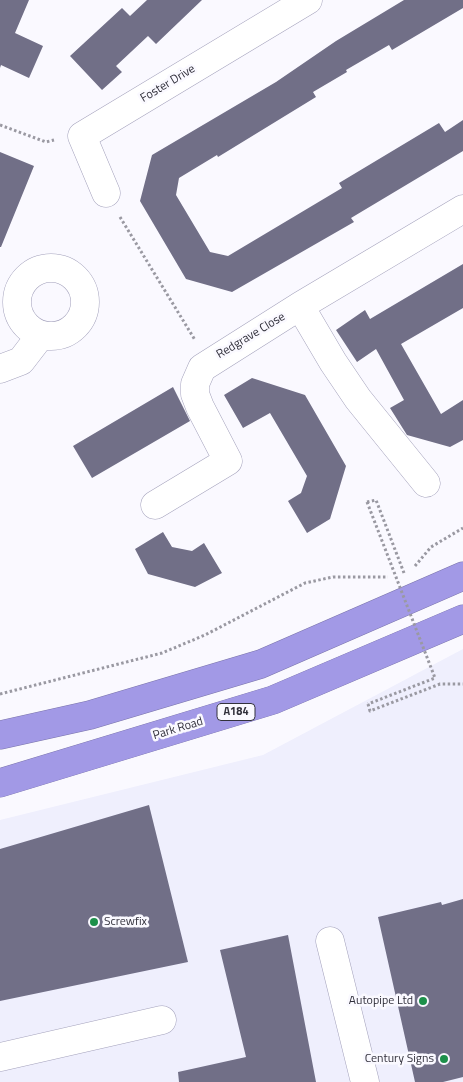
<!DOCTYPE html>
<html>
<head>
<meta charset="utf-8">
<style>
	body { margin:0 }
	canvas { display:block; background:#faf9ff }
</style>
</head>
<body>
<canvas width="463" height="1082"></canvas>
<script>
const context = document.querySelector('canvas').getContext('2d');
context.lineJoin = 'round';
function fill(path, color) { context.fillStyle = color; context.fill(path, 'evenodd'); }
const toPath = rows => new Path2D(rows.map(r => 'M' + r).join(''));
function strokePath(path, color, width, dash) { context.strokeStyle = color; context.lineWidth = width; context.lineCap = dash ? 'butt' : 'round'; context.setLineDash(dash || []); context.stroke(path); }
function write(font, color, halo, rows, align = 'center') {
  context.font = font + ' "Titillium Web",sans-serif'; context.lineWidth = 5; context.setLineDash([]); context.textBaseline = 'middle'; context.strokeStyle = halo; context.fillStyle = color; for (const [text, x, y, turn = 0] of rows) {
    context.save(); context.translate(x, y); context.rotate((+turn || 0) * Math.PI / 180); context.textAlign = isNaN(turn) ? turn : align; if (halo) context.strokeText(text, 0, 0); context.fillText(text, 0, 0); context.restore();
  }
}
const built = toPath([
	[463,649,463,1082,0,1082,0,820,263,755]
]);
const building = toPath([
	[0,0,29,0,15,33,43,46,29,78,1,65,0,68],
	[147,0,202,0,156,44,148,36,116,66,122,72,102,90,70,56,122,8,130,16],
	[404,0,463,0,463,8,392,50,389,45,346,70,347,72,313,92,316,97,218,157,217,155,179,178,176,195,210,252,228,256,342,188,339,183,439,123,445,132,463,120,463,151,351,218,354,222,232,292,186,279,140,201,152,155,276,82,336,41],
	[0,152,34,166,1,247,0,247],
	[463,264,463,308,401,344,441,414,463,400,463,440,450,447,407,435,390,408,404,400,376,349,357,362,336,330,365,310,370,319],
	[252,378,305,395,346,466,330,519,307,533,288,501,301,493,307,476,270,413,243,428,224,395],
	[173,387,190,421,92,478,73,446],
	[163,532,172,547,192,551,204,543,222,573,195,587,148,574,135,549],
	[149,805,188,962,0,1001,0,849],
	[463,899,463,1077,443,1082,415,1082,378,917,441,902,442,905],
	[288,935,316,1082,179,1082,178,1072,246,1057,220,950]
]);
const path = toPath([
	[0,125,46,142,54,140],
	[120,217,195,340],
	[367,502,376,500,404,573],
	[415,566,431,547,463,528],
	[0,694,162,653,205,635,305,583,333,577,388,577],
	[368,704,370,711,440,684,463,684]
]);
const minor = toPath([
	[106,193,82,136,308,0],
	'17 302a34 34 0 1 1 68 0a34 34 0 1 1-68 0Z',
	[300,306,333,362,358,399,426,483],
	[0,369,21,361,41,335],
	[155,505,228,461,200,407,195,394,195,384,202,368,300,306,463,209],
	[330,941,365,1082],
	[0,1057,162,1020]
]);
const highway = toPath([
	[0,735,90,715,261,664,463,576],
	[0,783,273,700,463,619]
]);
const pathBridge = toPath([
	[367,502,435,678,368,704]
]);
const markers = [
	[94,922,5,"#1d904a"],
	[423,1001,5,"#1d904a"],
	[444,1059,5,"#1d904a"]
];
const shields = [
	[236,712,38]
];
const shieldNames = [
	["A184",236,712]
];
const streetNames = [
	["Foster Drive",168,84,-31],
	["Redgrave Close",251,336,-31],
	["Park Road",178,729,-17]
];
const poiNames = [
	["Screwfix",104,922,"left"],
	["Autopipe Ltd",413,1001],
	["Century Signs",434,1059]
];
fill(built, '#efeffd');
fill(building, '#716f87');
strokePath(minor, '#a4a2bc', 29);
strokePath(highway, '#7b75aa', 29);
strokePath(path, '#9a99a2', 3, [2.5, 2.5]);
strokePath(minor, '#fff', 28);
strokePath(highway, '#a299e6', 28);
strokePath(pathBridge, '#9a99a2', 3, [2.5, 2.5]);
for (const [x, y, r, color] of markers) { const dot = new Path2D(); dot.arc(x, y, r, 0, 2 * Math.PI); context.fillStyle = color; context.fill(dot); strokePath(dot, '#faf9ff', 2); }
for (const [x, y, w] of shields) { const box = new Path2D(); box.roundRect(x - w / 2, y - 8.5, w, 17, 4); context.fillStyle = '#faf9ff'; context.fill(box); strokePath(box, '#32313c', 1); }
write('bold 11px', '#32313c', null, shieldNames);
write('12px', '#32313c', '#faf9ff', streetNames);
write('12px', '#32313c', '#faf9ff', poiNames, 'right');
</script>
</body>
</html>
